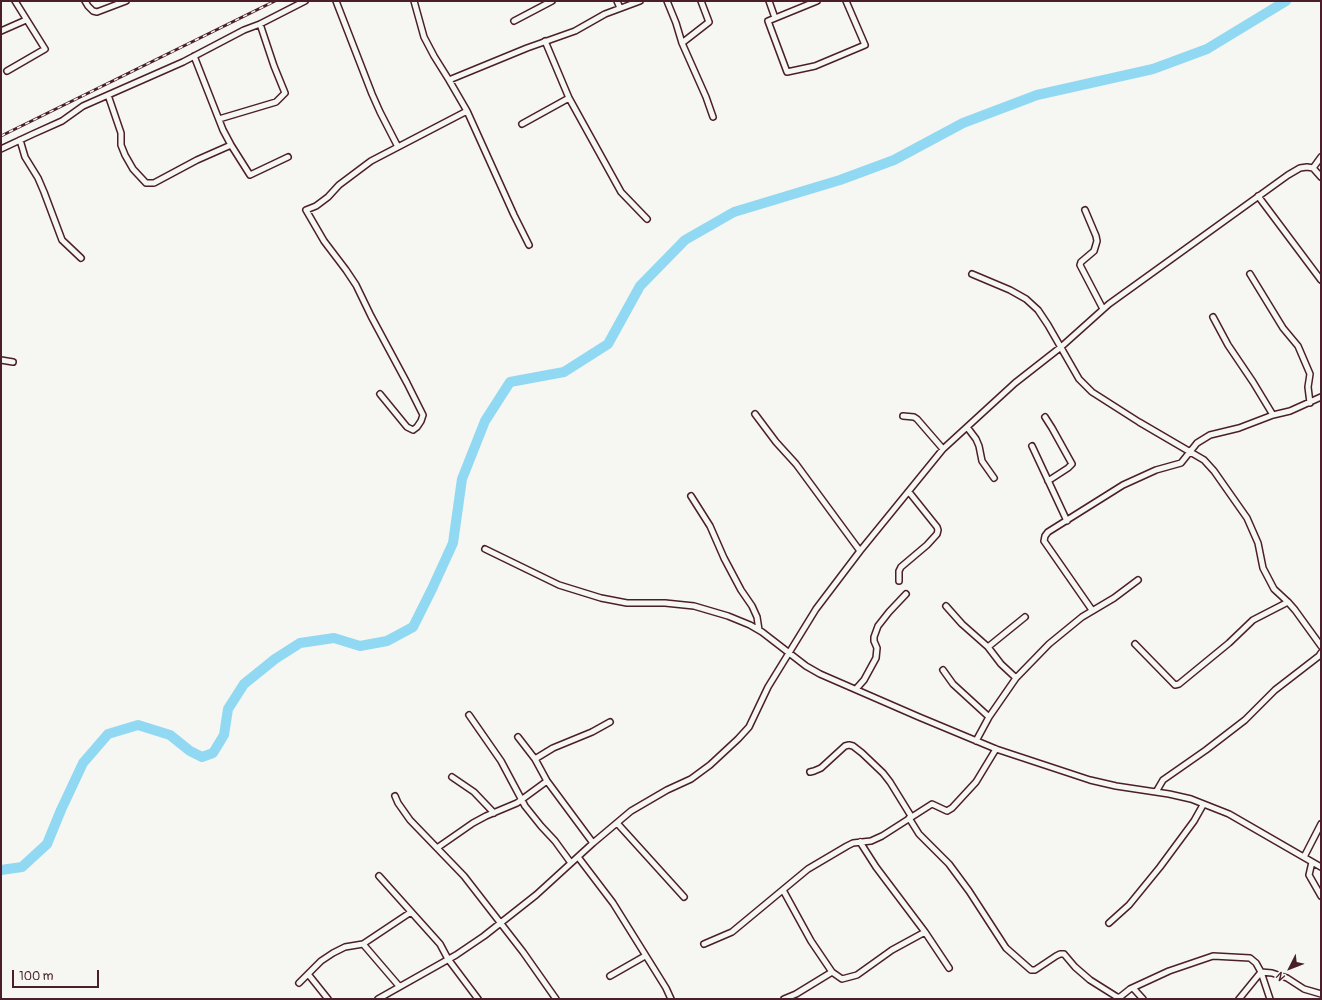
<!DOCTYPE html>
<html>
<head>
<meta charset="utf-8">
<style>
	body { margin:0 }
	#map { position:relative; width:1322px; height:1000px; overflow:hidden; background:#f6f6f2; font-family:Pangolin,sans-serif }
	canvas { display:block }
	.frame { position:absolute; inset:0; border:2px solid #4a1f2b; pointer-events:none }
	.north { position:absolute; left:1270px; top:948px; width:40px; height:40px; -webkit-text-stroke:3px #f6f6f2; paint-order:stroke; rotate:228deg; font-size:11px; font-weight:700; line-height:16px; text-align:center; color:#4a1f2b }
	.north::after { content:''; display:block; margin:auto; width:14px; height:18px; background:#4a1f2b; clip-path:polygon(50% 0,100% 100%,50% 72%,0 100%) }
	.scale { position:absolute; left:12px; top:970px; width:87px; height:18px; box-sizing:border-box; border:2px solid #4a1f2b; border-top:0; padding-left:5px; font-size:12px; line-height:14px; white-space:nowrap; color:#4a1f2b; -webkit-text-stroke:3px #f6f6f2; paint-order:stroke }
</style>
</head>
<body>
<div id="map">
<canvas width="1322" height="1000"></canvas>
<div class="frame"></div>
<div class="north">N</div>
<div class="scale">100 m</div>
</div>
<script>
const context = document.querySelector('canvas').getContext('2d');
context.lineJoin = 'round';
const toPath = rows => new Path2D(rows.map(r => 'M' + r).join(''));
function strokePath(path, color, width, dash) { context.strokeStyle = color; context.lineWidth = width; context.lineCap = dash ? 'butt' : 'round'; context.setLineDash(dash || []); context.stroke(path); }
const river = toPath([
	[1,870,22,867,47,844,61,810,83,763,108,734,138,725,170,735,190,751,202,757,213,753,224,735,228,709,244,684,275,659,300,643,334,638,360,646,387,641,413,627,432,589,453,543,462,479,485,421,510,382,564,372,608,344,640,286,685,240,734,212,840,180,894,160,963,123,1037,95,1153,69,1207,49,1286,1]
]);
const street = toPath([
	[85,1,88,6,93,11,97,12,126,1],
	[336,1,372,94,380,112,398,147],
	[414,1,424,37,434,56,449,80,467,111,514,215,529,245],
	[617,1,620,8],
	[667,1,676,23,682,43,706,97,713,117],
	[769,1,775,18],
	[817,1,768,21,787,72,815,66,865,45,846,1],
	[514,21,552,1],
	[1,31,26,20],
	[545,41,569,98,621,192,647,219],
	[682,43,709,22,701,1],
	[194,56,223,130,231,145,250,175,288,157],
	[7,71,45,49,15,1],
	[449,80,527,48,575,31,605,14,640,1],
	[108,95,121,133,121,145,125,155,133,169,146,183,154,183,197,160,231,145],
	[219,119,276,102,285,93,274,66,260,24],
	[522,124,569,98],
	[20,140,25,157,38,178,44,192,62,240,81,258],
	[1,149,33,134,62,121,83,106,183,62,244,30,260,24,305,1],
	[1313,168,1321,157],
	[1258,196,1321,280],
	[1085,210,1096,236,1097,241,1094,251,1081,262,1080,265,1103,309],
	[972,274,1010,290,1026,299,1038,310,1048,325,1079,379,1092,392,1139,422,1204,460,1214,471,1247,518,1258,543,1263,568,1274,589,1288,602,1295,610,1321,646],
	[1250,274,1283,328,1298,346,1310,374,1308,387,1310,403],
	[1213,317,1228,345,1253,382,1273,415],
	[1,360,13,362],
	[380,394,407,427,413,430,417,427,421,421,423,415,407,383,371,316,356,285,346,270,324,241,306,210,316,206,328,197,339,185,371,161,467,111],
	[755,414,776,442,796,464,860,551],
	[903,416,914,417,917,419,943,449],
	[1045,417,1052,428,1072,464,1068,468,1048,481],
	[967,427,976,439,979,446,982,461,994,478],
	[1032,446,1067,521],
	[691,496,710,526,724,558,741,590,752,606,757,617,759,630],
	[485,549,559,585,601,598,627,603,665,603,694,606,728,616,750,625,762,632,806,666,820,674,919,717,996,749,1090,780,1116,786,1169,794,1191,799,1229,814,1321,867],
	[899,581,899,571,901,567,927,545,937,534,938,530,937,527,909,492],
	[946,606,962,624,988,647,1001,664,1016,678],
	[1092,610,1044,541,1045,536,1048,532,1123,485,1156,470,1181,463,1197,443,1210,435,1239,428,1273,415,1290,411,1321,397],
	[1135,644,1175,685,1179,684,1229,643,1253,620,1288,602],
	[988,647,1025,617],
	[943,670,953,684,989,717],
	[856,689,864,680,876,658,877,648,874,641,874,637,878,626,889,612,906,594],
	[469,715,501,761,525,806,541,826,555,841,571,863],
	[518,737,535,759,547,781,593,843],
	[976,741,989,717,1016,678,1049,644,1082,617,1114,598,1138,580],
	[535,759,553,748,592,732,610,722],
	[810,772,814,771,821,768,845,746,849,745,853,746,862,753,883,773,890,782,911,816],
	[452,777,474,792,494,813],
	[1156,792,1163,780,1206,750,1245,720,1275,690,1319,656,1321,653],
	[395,796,398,803,410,820,464,876,523,952,556,999],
	[909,818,919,834,949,864,969,891,1006,948,1031,970,1035,970,1056,956,1060,954,1064,954,1075,967,1090,980,1117,997,1120,997,1130,989,1169,971,1213,956,1250,958,1256,963,1261,972,1270,999],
	[617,823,684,897],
	[860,842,876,867,925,932,949,968],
	[437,848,473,823,486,816,517,803,547,781],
	[578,857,613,903,666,988,671,999],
	[1304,857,1321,824],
	[1312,862,1309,875,1321,896],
	[379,876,440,944,448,959,478,999],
	[783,890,811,941,832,972,842,979,857,975,892,950,925,932],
	[1109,923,1129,905,1160,867,1194,821,1203,805],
	[363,944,399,986],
	[704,944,732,932,808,869,847,846,853,843,871,841,882,836,932,804,947,811,952,808,976,782,996,749],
	[308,974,328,999],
	[610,976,645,956],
	[299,983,321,961,333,953,345,947,363,944,411,912],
	[1133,988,1143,999],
	[378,999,456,955,484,936,536,895,593,843,631,811,667,790,691,779,710,765,738,739,749,727,768,687,816,609,860,551,943,449,1015,383,1061,347,1109,304,1288,175,1300,168,1307,167,1313,168,1321,177],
	[784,999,796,994,832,972],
	[1239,999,1261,972,1272,973,1287,978,1304,989,1321,994]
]);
const rail = toPath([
	[1,136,275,1]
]);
strokePath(river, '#91d9f2', 10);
strokePath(street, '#4a1f2b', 8);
strokePath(street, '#f6f6f2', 5);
strokePath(rail, '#4a1f2b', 3);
strokePath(rail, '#f6f6f2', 1.5, [4.5]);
</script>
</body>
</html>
